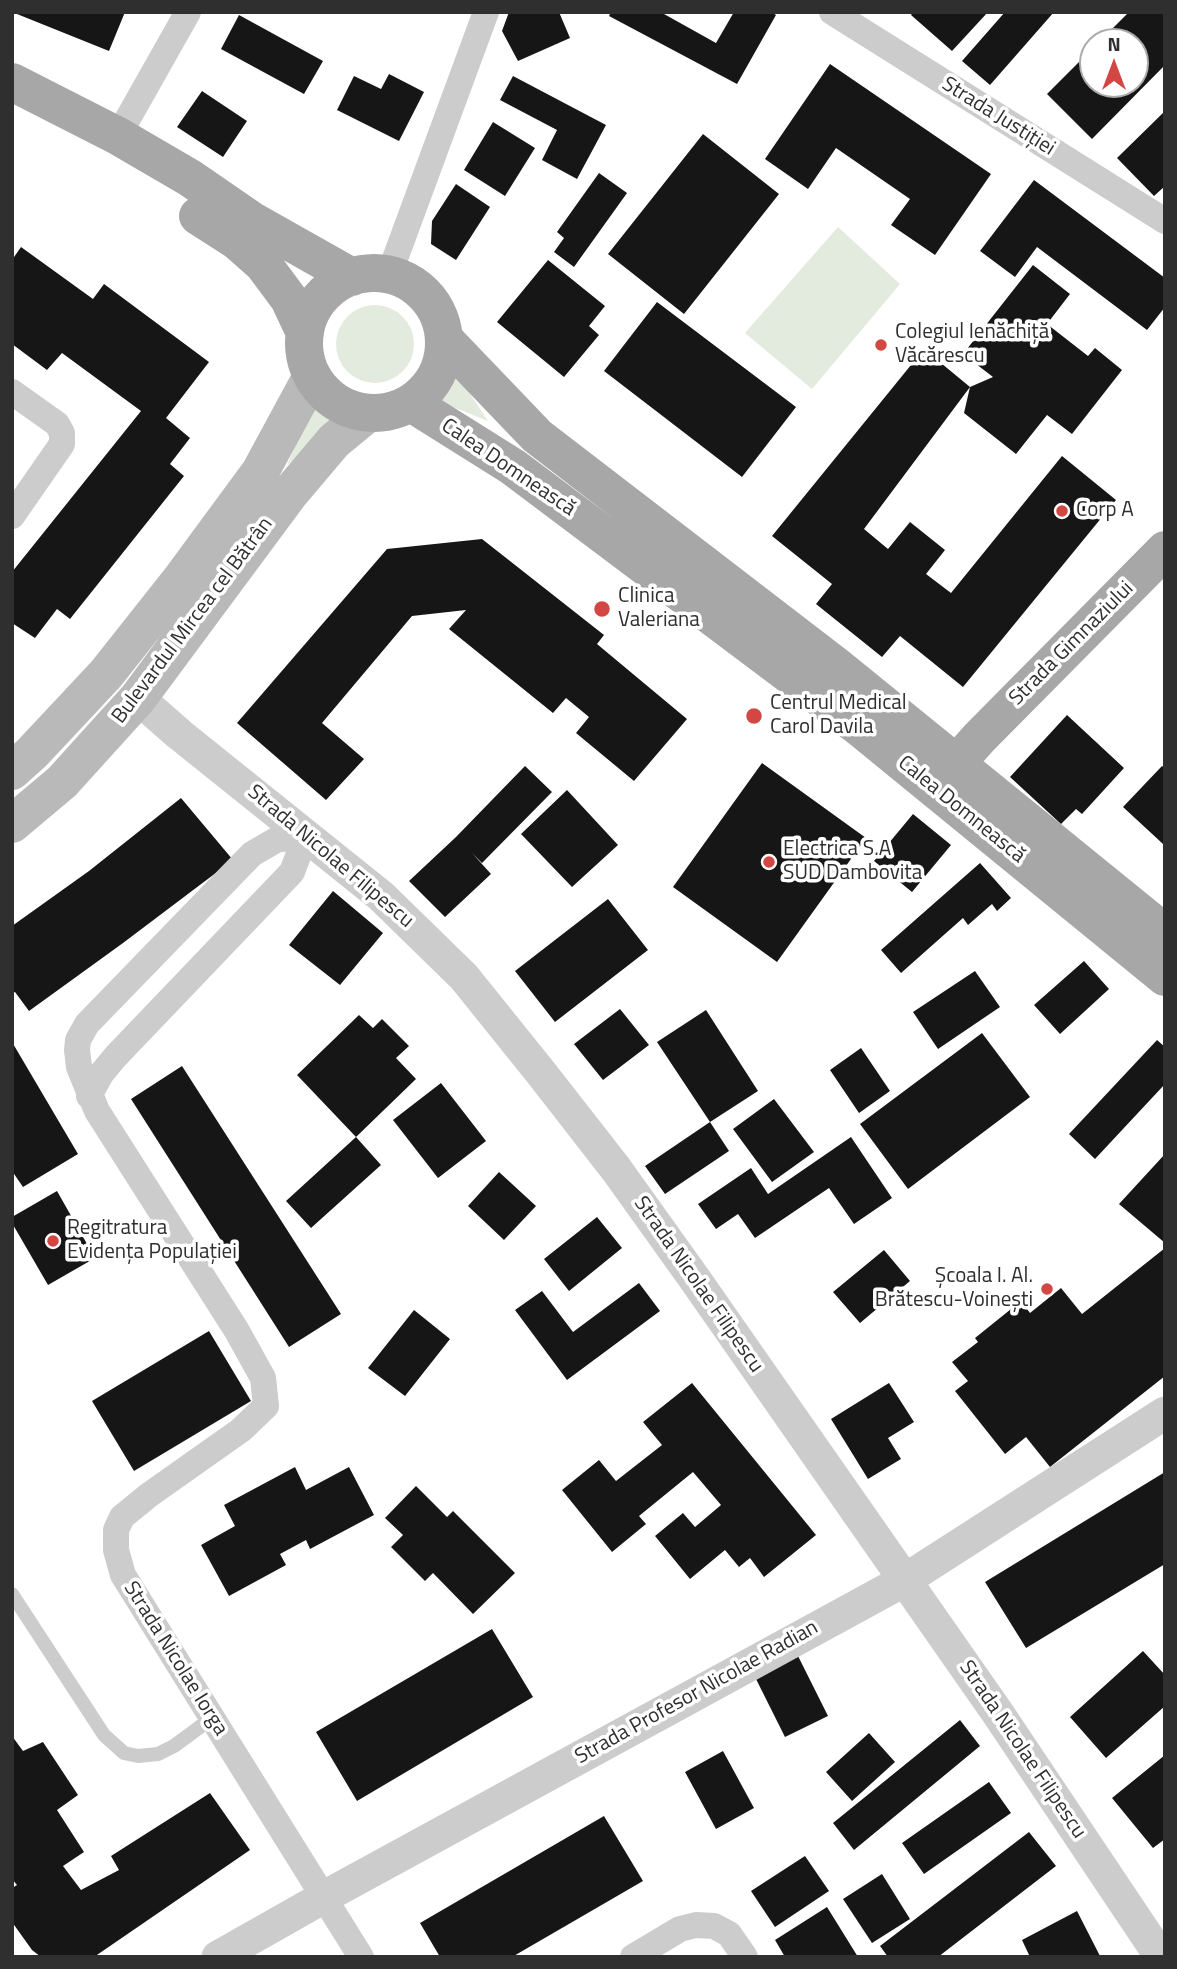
<!DOCTYPE html>
<html>
<head>
<meta charset="utf-8">
<style>
	body { margin:0 }
	#map { position:relative; width:1177px; height:1969px; overflow:hidden; background:#fff; font-family:"Titillium Web",sans-serif }
	canvas { display:block }
	.frame { position:absolute; inset:0; border:14px solid #2f2f2f; pointer-events:none }
	.north { position:absolute; left:1079px; top:28px; width:70px; height:70px; box-sizing:border-box; background:#fff; border:2px solid #acacac; border-radius:50%; rotate:0deg; font-size:19px; font-weight:700; line-height:28px; text-align:center; color:#2f2f2f }
	.north::after { content:''; display:block; margin:auto; width:24px; height:32px; background:#d34743; clip-path:polygon(50% 0,100% 100%,50% 72%,0 100%) }
</style>
</head>
<body>
<div id="map">
<canvas width="1177" height="1969"></canvas>
<div class="frame"></div>
<div class="north">N</div>
</div>
<script>
const context = document.querySelector('canvas').getContext('2d');
context.lineJoin = 'round';
function fill(path, color) { context.fillStyle = color; context.fill(path, 'evenodd'); }
const toPath = rows => new Path2D(rows.map(r => 'M' + r).join(''));
function strokePath(path, color, width, dash) { context.strokeStyle = color; context.lineWidth = width; context.lineCap = dash ? 'butt' : 'round'; context.setLineDash(dash || []); context.stroke(path); }
function write(font, color, halo, rows, align = 'center') {
  context.font = font + ' "Titillium Web",sans-serif'; context.lineWidth = 7; context.setLineDash([]); context.textBaseline = 'middle'; context.strokeStyle = halo; context.fillStyle = color; for (const [text, x, y, turn = 0] of rows) {
    context.save(); context.translate(x, y); context.rotate((+turn || 0) * Math.PI / 180); context.textAlign = isNaN(turn) ? turn : align; if (halo) context.strokeText(text, 0, 0); context.fillText(text, 0, 0); context.restore();
  }
}
const green = toPath([
	[838,227,900,284,812,389,745,333],
	'336 344a39 39 0 1 1 78 0a39 39 0 1 1-78 0Z',
	[455,371,488,421,435,400],
	[315,400,325,413,344,420,287,465]
]);
const building = toPath([
	[12,12,125,12,109,51],
	[509,12,559,12,570,38,518,61,502,31],
	[611,12,665,12,664,14,716,43,734,12,771,12,776,15,737,84,609,16],
	[913,12,988,12,952,51,911,15],
	[1005,12,1054,12,990,85,962,61],
	[1129,12,1165,12,1165,65,1092,139,1047,94,1093,48,1093,84,1135,84,1135,42,1099,42],
	[239,15,323,61,304,94,221,49],
	[830,64,991,174,935,255,891,225,910,199,836,148,808,189,765,159],
	[389,74,424,92,399,141,337,110,354,76,381,89],
	[513,76,606,125,577,179,542,160,557,130,500,100],
	[202,91,247,121,223,157,177,127],
	[1165,111,1165,186,1154,196,1117,158],
	[493,122,535,148,505,196,464,170],
	[703,134,779,194,684,314,608,254],
	[599,173,627,193,574,267,554,252,564,238,557,232],
	[1034,180,1165,278,1165,307,1147,330,1037,247,1015,277,980,251],
	[456,184,490,207,456,260,431,244,432,221],
	[21,247,93,299,104,284,209,362,166,418,190,438,170,464,184,476,70,619,57,609,35,638,12,623,12,572,141,411,62,353,47,370,12,344,12,260],
	[548,260,605,306,589,326,599,335,564,377,497,322],
	[1033,265,1070,294,1047,324,1088,356,1095,348,1122,370,1072,434,1047,415,1016,454,964,413,970,387,993,377,963,354],
	[657,302,796,407,742,477,604,371],
	[924,349,970,387,864,529,888,549,910,522,945,550,926,574,951,593,1062,456,1116,500,963,687,900,636,882,657,816,604,832,584,772,536],
	[482,539,604,635,597,644,687,719,634,781,576,733,589,717,566,698,553,713,449,629,466,610,412,616,322,723,364,759,326,800,237,723,387,549],
	[1067,715,1124,768,1082,814,1076,809,1061,824,1010,777],
	[762,763,866,838,777,962,673,887],
	[525,766,552,792,482,863,472,853,491,874,445,917,409,881,456,837],
	[1162,766,1165,768,1165,842,1163,844,1123,807],
	[567,790,618,845,572,887,521,834],
	[181,798,233,860,123,943,29,1011,15,992,12,993,12,926,89,871],
	[913,814,951,845,912,892,874,861],
	[980,863,1011,898,997,911,992,904,968,925,963,918,901,973,881,950],
	[333,891,383,933,340,985,289,945],
	[608,899,648,950,555,1022,515,971],
	[1084,961,1109,989,1060,1034,1034,1005],
	[975,971,1000,1007,938,1049,913,1012],
	[620,1009,649,1045,603,1080,574,1044],
	[706,1010,758,1091,710,1122,657,1042],
	[359,1015,373,1028,382,1019,409,1046,396,1058,416,1079,356,1137,297,1075],
	[982,1033,1030,1097,908,1189,860,1124],
	[1157,1040,1165,1047,1165,1084,1095,1159,1069,1134],
	[12,1042,78,1154,23,1187,12,1171],
	[861,1048,890,1091,859,1113,830,1070],
	[182,1066,341,1314,289,1347,131,1099],
	[441,1083,486,1141,438,1178,393,1120],
	[774,1099,814,1152,772,1182,733,1129],
	[710,1122,729,1151,665,1194,645,1166],
	[356,1137,381,1165,311,1228,286,1201],
	[851,1137,892,1198,854,1224,829,1188,755,1238,738,1214,716,1229,698,1204,751,1168,768,1194],
	[1165,1154,1165,1243,1119,1204],
	[499,1172,536,1206,504,1240,468,1206],
	[57,1191,95,1258,48,1285,12,1223,12,1217],
	[597,1217,622,1248,569,1291,544,1259],
	[1165,1248,1165,1376,1050,1467,1026,1437,1005,1454,955,1391,968,1381,952,1362,978,1342,975,1338,1021,1301,1030,1313,1061,1288,1082,1314],
	[884,1250,910,1281,860,1323,833,1292],
	[639,1283,660,1311,567,1380,515,1310,542,1291,573,1332],
	[414,1310,450,1339,405,1396,368,1368],
	[209,1331,251,1401,134,1471,92,1401],
	[692,1383,816,1535,764,1577,750,1558,739,1567,725,1550,690,1579,655,1536,683,1513,695,1527,721,1505,693,1472,639,1516,646,1524,612,1552,562,1490,599,1460,616,1481,662,1445,643,1422],
	[889,1383,914,1422,888,1438,901,1459,868,1479,831,1419],
	[295,1467,306,1490,349,1467,374,1515,310,1549,306,1540,280,1554,286,1565,229,1596,201,1545,235,1526,224,1505],
	[1165,1472,1165,1564,1026,1648,985,1582],
	[416,1486,447,1517,453,1511,515,1573,473,1614,433,1573,425,1581,391,1547,403,1535,385,1518],
	[492,1629,533,1697,357,1801,316,1732],
	[1143,1651,1165,1675,1165,1706,1106,1758,1070,1717],
	[798,1656,828,1716,785,1737,755,1677],
	[960,1720,980,1746,854,1850,833,1823],
	[869,1733,895,1762,852,1801,826,1772],
	[12,1736,23,1751,43,1742,78,1795,57,1810,84,1852,63,1866,81,1890,119,1870,111,1856,210,1793,250,1850,94,1957,41,1957,32,1950,12,1922,12,1888,17,1885,12,1879],
	[723,1751,754,1808,716,1829,685,1772],
	[1165,1755,1165,1839,1153,1848,1112,1798],
	[989,1782,1011,1813,924,1874,902,1843],
	[604,1816,643,1881,512,1957,440,1957,420,1923],
	[1029,1832,1056,1866,938,1957,888,1957,880,1946],
	[805,1856,829,1891,775,1927,751,1891],
	[882,1874,910,1919,872,1943,843,1899],
	[827,1907,858,1957,785,1957,775,1940],
	[1077,1911,1100,1956,1030,1957,1022,1940]
]);
const service = toPath([
	[12,1594,104,1735,124,1753,138,1756,158,1754,174,1746,212,1718]
]);
const minor = toPath([
	[832,12,1165,221],
	[118,136,188,12],
	[389,275,486,12],
	[12,392,57,424,62,433,62,444,12,516],
	[306,835,276,840,252,854,87,1024,78,1040,77,1050,79,1067,97,1111,237,1331,263,1378,266,1406,241,1430,149,1495,122,1517,116,1530,116,1550,123,1575,361,1957],
	[89,1096,101,1074,116,1056,292,872,306,835],
	[633,1957,680,1929,696,1925,714,1926,729,1934,745,1957]
]);
const tertiary = toPath([
	[138,698,179,734,381,896,464,977,542,1074,616,1169,694,1278,999,1715,1161,1957],
	[218,1957,324,1897,905,1580,1165,1413]
]);
const secondary = toPath([
	[12,771,32,753,106,674,182,578,260,472,312,376],
	[12,824,62,782,138,698,290,493,334,441,368,413]
]);
const primary = toPath([
	[12,82,118,136,190,178,251,220,352,277],
	[198,216,237,241,263,264,289,299,305,333],
	'304 343a70 70 0 1 1 140 0a70 70 0 1 1-140 0Z',
	[445,340,537,436,835,665,1165,933],
	[411,403,513,467,859,727,1165,977],
	[940,782,979,738,1165,550]
]);
const markers = [
	[881,345,7,"#d34743"],
	[1062,511,7,"#d34743"],
	[602,609,9,"#d34743"],
	[754,716,9,"#d34743"],
	[769,862,7,"#d34743"],
	[53,1241,7,"#d34743"],
	[1047,1289,7,"#d34743"]
];
const streetNames = [
	["Strada Justiției",998,117,32],
	["Calea Domnească",508,468,34],
	["Bulevardul Mircea cel Bătrân",193,621,-53],
	["Strada Gimnaziului",1072,644,-45],
	["Calea Domnească",961,810,39],
	["Strada Nicolae Filipescu",330,857,40],
	["Strada Nicolae Filipescu",698,1285,55],
	["Strada Nicolae Iorga",175,1659,58],
	["Strada Profesor Nicolae Radian",697,1693,-29],
	["Strada Nicolae Filipescu",1022,1750,56]
];
const poiNames = [
	["Colegiul Ienăchiță",895,333],
	["Văcărescu",895,357],
	["Corp A",1076,511],
	["Clinica",618,597],
	["Valeriana",618,621],
	["Centrul Medical",770,704],
	["Carol Davila",770,728],
	["Electrica S.A",783,850],
	["SUD Dambovita",783,874],
	["Regitratura",67,1229],
	["Evidența Populației",67,1253],
	["Școala I. Al.",1033,1277,"right"],
	["Brătescu-Voinești",1033,1301,"right"]
];
fill(green, '#e3eade');
fill(building, '#161616');
strokePath(service, '#ccc', 14);
strokePath(minor, '#ccc', 26);
strokePath(tertiary, '#ccc', 33);
strokePath(secondary, '#b9b9b9', 38);
strokePath(primary, '#a7a7a7', 38);
for (const [x, y, r, color] of markers) { const dot = new Path2D(); dot.arc(x, y, r, 0, 2 * Math.PI); context.fillStyle = color; context.fill(dot); strokePath(dot, '#fff', 2.5); }
write('21px', '#2f2f2f', '#fff', streetNames);
write('21px', '#2f2f2f', '#fff', poiNames, 'left');
</script>
</body>
</html>
